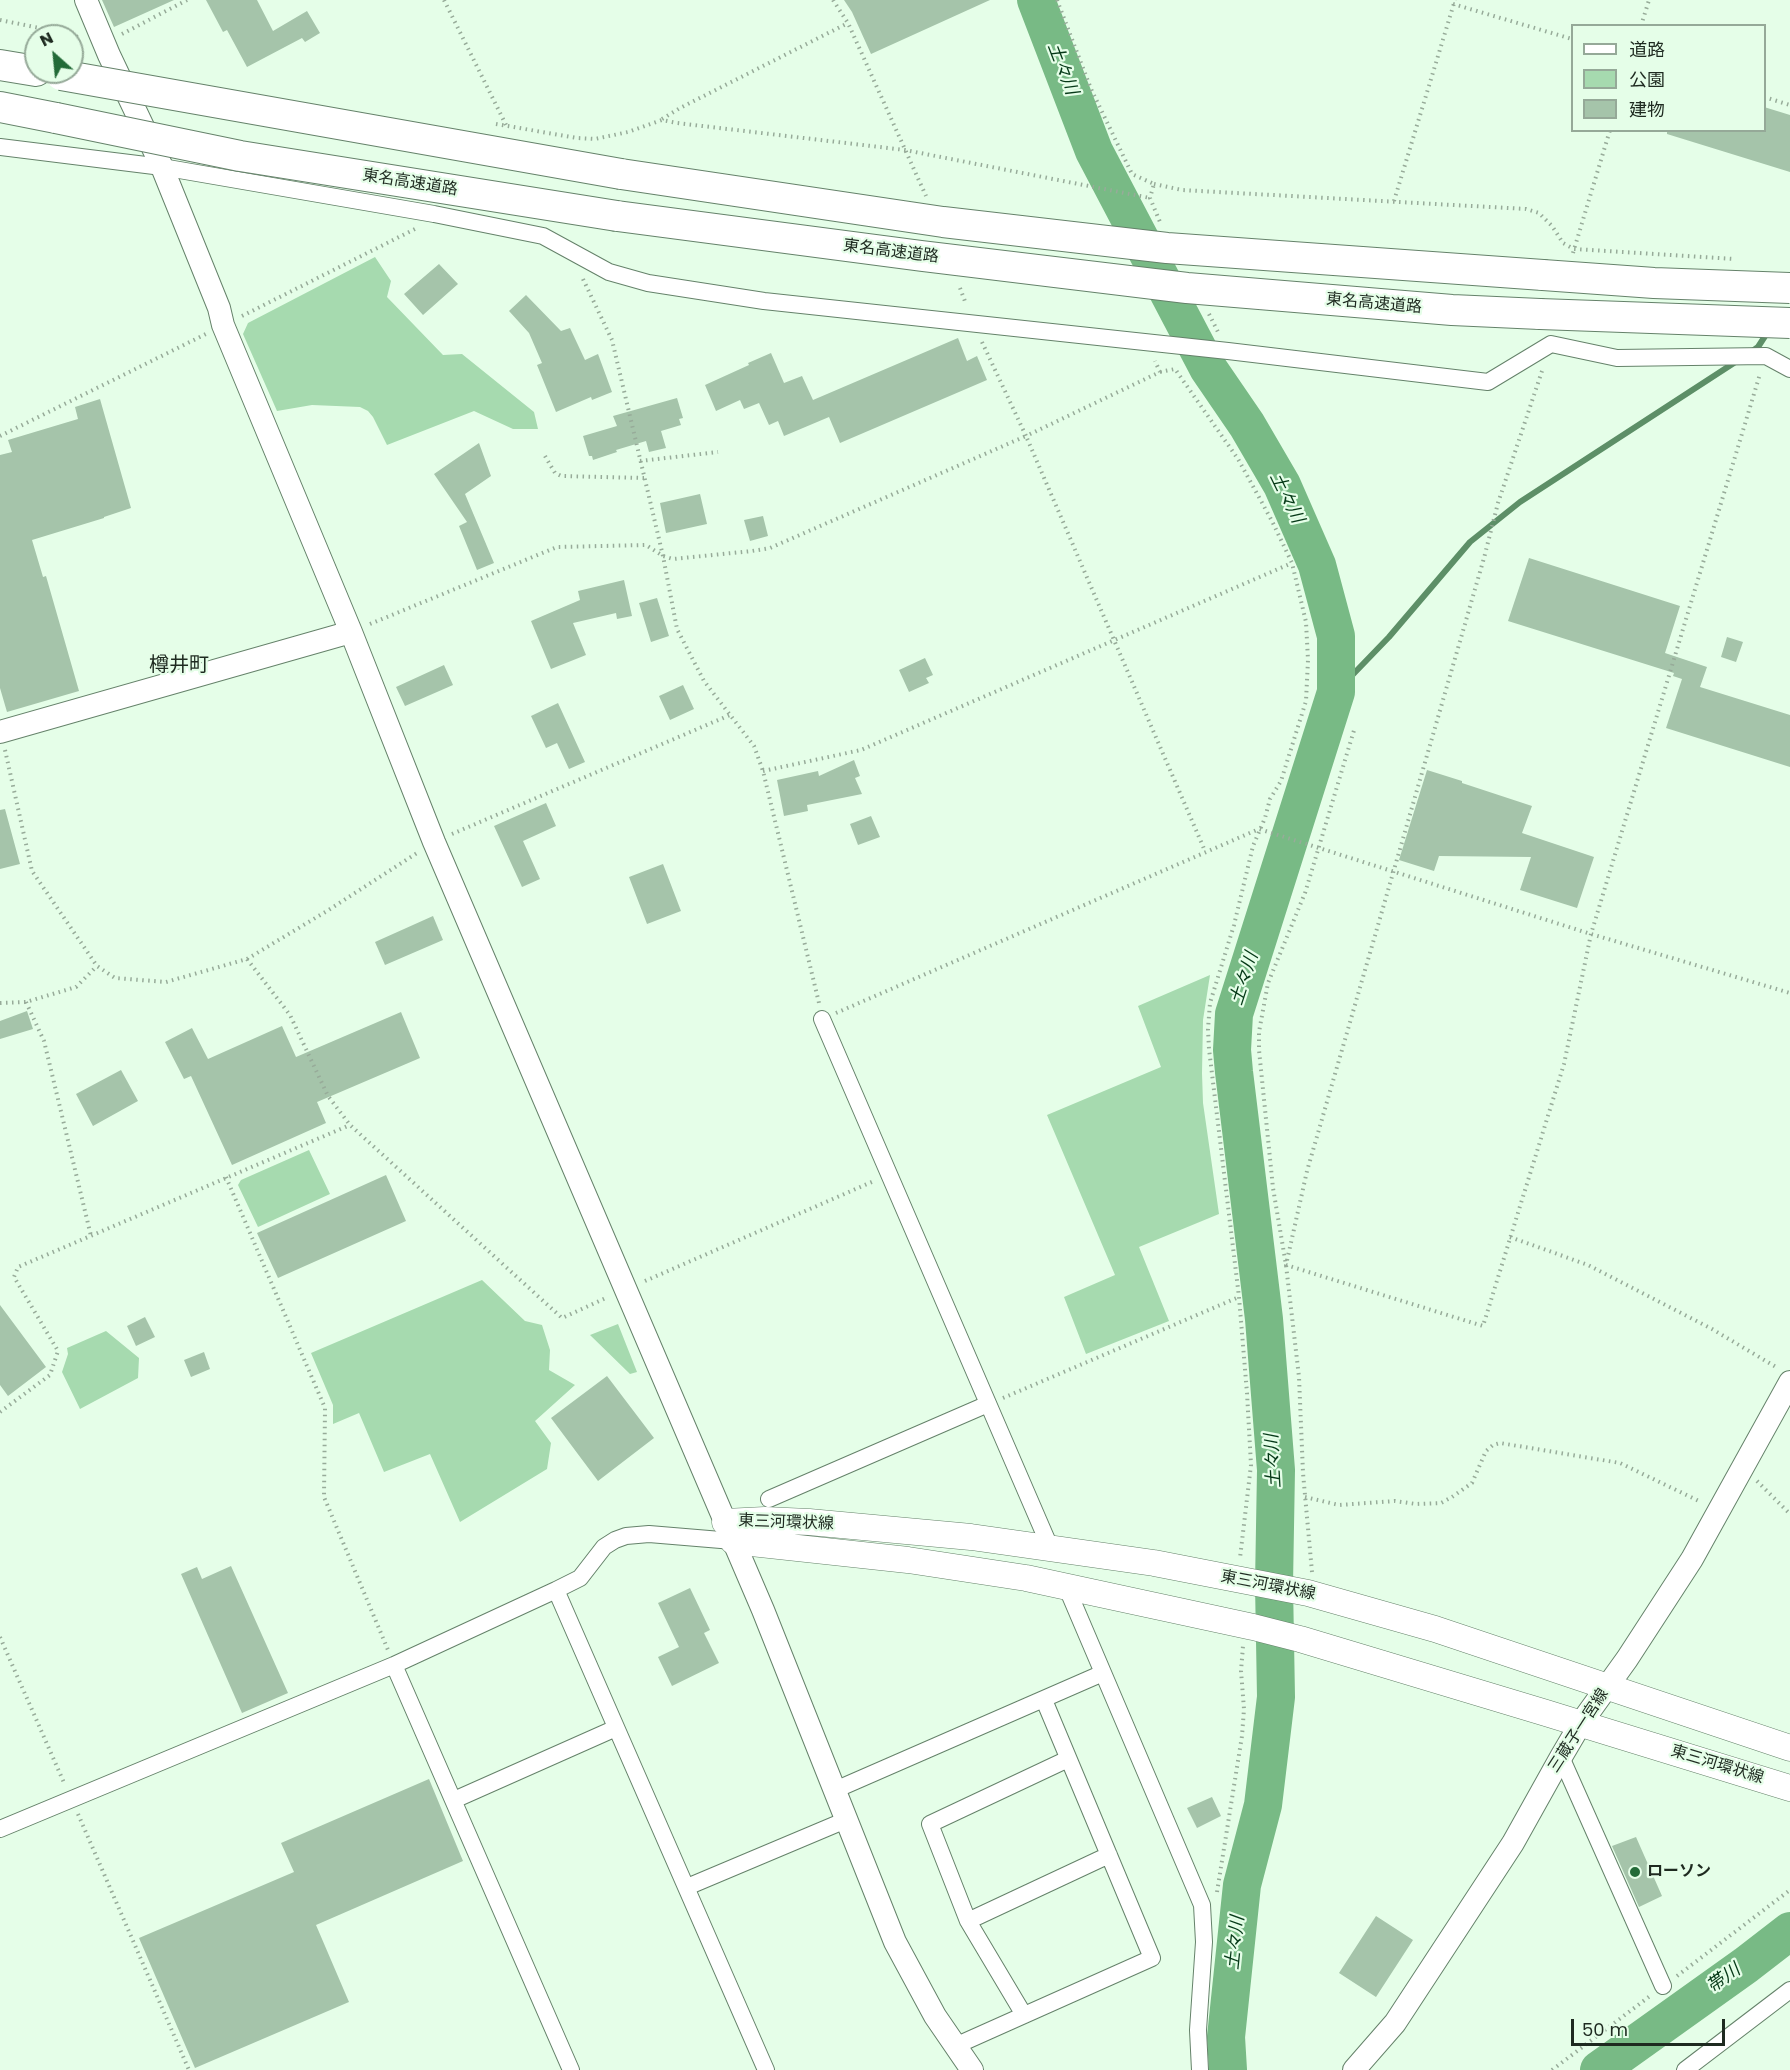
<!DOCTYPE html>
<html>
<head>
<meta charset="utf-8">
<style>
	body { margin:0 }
	#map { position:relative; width:1790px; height:2070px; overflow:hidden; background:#e5fee8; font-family:Poppins,"Noto Sans JP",sans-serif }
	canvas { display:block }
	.legend { position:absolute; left:1571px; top:24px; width:195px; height:108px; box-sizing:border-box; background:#e5fee8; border:2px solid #95a998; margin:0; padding:8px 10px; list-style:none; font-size:18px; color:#1e2a20 }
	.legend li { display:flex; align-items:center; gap:12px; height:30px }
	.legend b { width:30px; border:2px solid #95a998 }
	.north { position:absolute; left:24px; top:24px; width:60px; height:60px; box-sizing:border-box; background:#e5fee8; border:2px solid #95a998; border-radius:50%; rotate:333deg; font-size:16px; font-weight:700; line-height:24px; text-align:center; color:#1e2a20 }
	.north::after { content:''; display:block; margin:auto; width:21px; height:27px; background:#236b38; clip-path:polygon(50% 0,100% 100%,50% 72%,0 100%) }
	.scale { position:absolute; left:1571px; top:2019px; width:154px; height:27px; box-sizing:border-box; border:3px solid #1e2a20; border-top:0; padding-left:8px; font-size:18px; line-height:21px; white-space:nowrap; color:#1e2a20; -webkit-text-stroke:4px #e5fee8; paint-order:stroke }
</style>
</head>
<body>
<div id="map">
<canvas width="1790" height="2070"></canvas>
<ul class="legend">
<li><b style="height:8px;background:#fff"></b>道路</li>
<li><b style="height:16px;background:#a6daaf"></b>公園</li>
<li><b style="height:16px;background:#a5c4aa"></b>建物</li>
</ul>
<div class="north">N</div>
<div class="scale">50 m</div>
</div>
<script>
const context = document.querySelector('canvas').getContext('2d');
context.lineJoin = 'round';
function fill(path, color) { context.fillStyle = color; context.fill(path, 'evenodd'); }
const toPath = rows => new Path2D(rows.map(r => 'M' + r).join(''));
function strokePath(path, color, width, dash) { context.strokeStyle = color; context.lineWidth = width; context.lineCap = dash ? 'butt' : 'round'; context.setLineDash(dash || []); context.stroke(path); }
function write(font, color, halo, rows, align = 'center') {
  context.font = font + ' Poppins,"Noto Sans JP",sans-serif'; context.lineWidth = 4.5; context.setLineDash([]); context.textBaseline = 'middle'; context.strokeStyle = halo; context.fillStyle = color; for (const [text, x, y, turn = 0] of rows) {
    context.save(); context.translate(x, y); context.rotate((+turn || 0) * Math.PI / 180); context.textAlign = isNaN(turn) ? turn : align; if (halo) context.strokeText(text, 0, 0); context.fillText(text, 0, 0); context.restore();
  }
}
const green = toPath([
	[375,257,391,281,387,297,443,355,462,354,534,412,538,429,513,429,474,411,387,445,373,417,368,411,360,407,312,405,277,411,243,334,248,323],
	[1210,975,1203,1020,1202,1073,1203,1103,1219,1214,1139,1247,1169,1321,1086,1354,1064,1297,1115,1275,1047,1115,1161,1067,1138,1006],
	[309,1150,330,1194,258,1227,238,1185,241,1180],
	[482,1280,525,1321,542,1325,550,1350,549,1370,575,1385,535,1421,551,1443,547,1469,460,1522,430,1454,384,1472,359,1413,333,1424,333,1405,311,1353],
	[618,1324,637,1372,630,1374,590,1335],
	[106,1331,139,1358,138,1378,80,1409,62,1372,68,1354,67,1348]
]);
const stream = toPath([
	[1751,352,1758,347,1769,330],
	[1336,692,1389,637,1470,542,1520,502,1737,361]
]);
const river = toPath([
	[1036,0,1094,151,1208,368,1247,425,1282,485,1317,565,1336,636,1336,692,1234,1014,1232,1050,1234,1072,1264,1319,1276,1470,1274,1584,1276,1697,1263,1805,1242,1885,1226,2037,1228,2070],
	[1599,2070,1746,1965,1790,1931]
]);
const building = toPath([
	[102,0,174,0,114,27],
	[206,0,257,0,273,31,307,11,320,33,305,42,302,38,247,67,227,30,223,32],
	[844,0,990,0,871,54,852,12],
	[1764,107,1790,115,1790,172,1667,134,1667,130,1764,130],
	[439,264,458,284,423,315,404,294],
	[526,295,561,331,570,328,585,360,598,354,612,392,592,400,591,397,556,412,537,365,542,363,529,333,509,311],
	[958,338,967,361,977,356,987,380,840,443,829,417,784,436,778,421,769,425,759,403,744,409,740,400,716,411,705,385,749,365,748,363,771,353,784,383,802,376,813,400],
	[677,398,683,418,679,419,681,425,661,431,666,448,649,452,646,441,616,450,617,452,593,460,592,456,589,456,583,436,617,426,613,416],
	[100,399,131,508,104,517,104,518,32,540,43,577,46,576,79,691,7,712,0,688,0,455,12,452,8,440,78,419,75,407],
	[479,443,491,476,465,494,494,563,477,570,459,526,467,522,434,474],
	[700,494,707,524,666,533,660,503],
	[763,516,768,536,750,541,744,520],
	[1529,558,1680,606,1665,653,1707,667,1700,687,1790,715,1790,767,1666,728,1682,679,1673,676,1674,673,1508,621],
	[624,580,632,616,617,619,616,613,573,623,586,655,551,669,531,621,580,600,578,591],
	[657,598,669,636,651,642,639,603],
	[1727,637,1743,642,1736,662,1721,657],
	[925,658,933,675,926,678,929,683,909,692,899,670],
	[444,665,453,685,405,706,396,687],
	[683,685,694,709,670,720,659,696],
	[558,703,585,762,569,769,557,743,546,748,531,716],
	[854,760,860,776,855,778,862,794,807,805,808,811,784,816,777,780,818,771,819,776],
	[1427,770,1462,781,1462,783,1532,806,1522,833,1594,857,1577,908,1520,890,1531,857,1439,856,1434,871,1399,860],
	[546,803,556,826,523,841,540,879,522,887,494,826],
	[5,809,20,864,0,869,0,810],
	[871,816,880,837,858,845,850,824],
	[663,864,681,911,647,924,629,877],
	[433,916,443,940,385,965,375,942],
	[27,1011,33,1029,0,1039,0,1021],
	[401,1012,420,1058,317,1102,326,1123,232,1165,191,1076,184,1079,165,1042,192,1028,208,1059,282,1026,296,1057],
	[121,1070,138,1101,93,1126,76,1094],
	[386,1175,406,1221,278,1278,257,1233],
	[0,1305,46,1367,8,1396,0,1385],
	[145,1317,155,1337,136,1346,127,1326],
	[204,1352,210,1369,191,1377,184,1360],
	[607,1376,654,1438,598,1481,551,1418],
	[231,1566,288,1693,242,1713,181,1574,197,1567,202,1579],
	[690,1588,710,1630,704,1633,719,1663,672,1686,658,1657,679,1647,658,1603],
	[429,1779,463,1861,316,1925,349,2002,195,2068,139,1938,294,1872,281,1843],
	[1212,1797,1221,1816,1197,1828,1187,1808],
	[1636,1837,1662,1896,1639,1907,1612,1846],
	[1376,1916,1413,1940,1376,1997,1339,1973]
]);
const path = toPath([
	[444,0,506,125],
	[833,0,848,23,926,196],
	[1057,0,1091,89,1132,174,1154,184,1150,198,1160,222],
	[1453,4,1572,39],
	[0,20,74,35,79,38],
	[1641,26,1649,0],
	[122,34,187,0],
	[1764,97,1790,105],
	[662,119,680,108,848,23],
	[496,124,577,138,595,139,628,132,662,120,677,123,905,150,1150,198],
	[1154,184,1182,190,1526,209,1539,213,1552,226,1563,243,1574,249,1735,259],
	[1394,201,1455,0],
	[1573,253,1610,130],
	[583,279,612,340,663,556,677,629,704,681,754,746,763,771,819,1003],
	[960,288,966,304],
	[1209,314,1218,332],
	[242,316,415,229],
	[982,342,1026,436,1160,372,1155,361],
	[1542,371,1498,503,1484,558,1307,1171,1286,1265,1483,1326,1564,1064,1591,934,1760,374],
	[1160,372,1175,369,1238,459,1272,521,1292,563,1306,622,1308,660,1306,701,1281,781,1270,799,1265,818,1253,846,1234,925,1210,1003,1208,1029,1209,1049,1239,1297,1247,1393,1251,1465,1240,1558],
	[0,436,206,334],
	[545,456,555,473,561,476,644,478],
	[640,461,718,452],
	[370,624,557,547,646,545,663,556,673,559,752,551,770,548,1026,436,1205,851],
	[5,750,32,871,97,966,115,978,166,982,247,959,327,911,417,853],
	[763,771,861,750,1292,563],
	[452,834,730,715],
	[247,959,290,1015,328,1096,350,1125,562,1318,608,1297],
	[26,1002,44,1041,91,1236],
	[0,1003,26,1002,76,987,97,966],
	[836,1013,1259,829,1591,934,1790,993],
	[226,1177,325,1408,324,1497,388,1650],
	[1510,1237,1588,1265,1712,1329,1776,1367],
	[645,1281,874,1181],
	[1003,1398,1239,1297],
	[0,1412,50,1375,58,1351,14,1277,18,1267,350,1125],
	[1757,1481,1790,1514],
	[1305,1497,1339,1505,1395,1501,1416,1504,1441,1503,1452,1497,1472,1483,1486,1451,1493,1445,1500,1443,1620,1463,1701,1502],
	[1312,1572,1303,1473,1299,1377,1286,1265,1273,1188,1259,1050,1259,1032,1268,983,1305,893,1355,727],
	[0,1637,65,1785],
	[78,1814,189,2070],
	[1217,1892,1242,1736,1244,1709,1241,1671,1243,1646],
	[1677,1976,1790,1890],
	[1552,2070,1650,1996]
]);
const street = toPath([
	[0,147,162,167,434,214,543,236,609,272,648,283,764,301,1228,351,1488,382,1551,344,1617,358,1766,356,1790,369],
	[822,1019,1050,1547],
	[769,1499,988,1404],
	[1066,1586,1202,1905,1204,1942,1198,2030,1200,2070],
	[556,1590,766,2070],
	[394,1665,571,2070],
	[1561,1757,1663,1986],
	[835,1790,1103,1673],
	[454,1800,616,1728],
	[0,1829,394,1665,556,1590,580,1578,604,1547,615,1540,626,1536,649,1534,733,1541],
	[687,1887,846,1820],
	[968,1921,1109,1855],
	[1024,2015,968,1921,930,1824,1068,1759],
	[955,2046,1152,1958,1044,1700],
	[1685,2070,1790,1990]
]);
const secondary = toPath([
	[86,0,109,55,162,167,219,308,223,325,351,632,434,842,763,1610,895,1942,935,2016,972,2070],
	[0,732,351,632],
	[1354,2070,1395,2023,1513,1843,1561,1757,1581,1723,1627,1659,1692,1559,1790,1382]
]);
const primary = toPath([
	[725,1522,765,1520,809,1522,971,1537,1154,1563,1308,1593,1435,1629,1790,1748],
	[733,1541,908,1560,1026,1578,1253,1627,1300,1639,1546,1713,1790,1788]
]);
const highway = toPath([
	[0,65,36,71],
	[0,107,56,118],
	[621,174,943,222,1167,248,1543,275],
	[617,216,922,256,1187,288,1452,310,1540,314]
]);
const highwayBridge = toPath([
	[61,75,621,174],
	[56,118,240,156,617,216],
	[1543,275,1654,283,1790,288],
	[1540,314,1790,323]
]);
const markers = [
	[1635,1872,6,"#236b38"]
];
const streetNames = [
	["東名高速道路",410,183,9],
	["東名高速道路",891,252,7],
	["東名高速道路",1374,304,5],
	["東三河環状線",786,1523,2],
	["東三河環状線",1268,1586,11],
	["三蔵子一宮線",1579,1731,-57],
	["東三河環状線",1717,1765,17]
];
const poiNames = [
	["ローソン",1647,1872]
];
const waterNames = [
	["土々川",1062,69,69],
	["土々川",1286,498,64],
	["土々川",1245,979,-72],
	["土々川",1274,1461,-93],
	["土々川",1236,1943,-84],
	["帯川",1724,1979,-36]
];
const quarterNames = [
	["樽井町",179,666]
];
fill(green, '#a6daaf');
strokePath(stream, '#5d8f67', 6);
strokePath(river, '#78ba85', 38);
fill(building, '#a5c4aa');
strokePath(street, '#65826a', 18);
strokePath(secondary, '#65826a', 24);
strokePath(primary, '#65826a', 27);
strokePath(highway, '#65826a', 32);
strokePath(path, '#97ab99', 4, [1.5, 4.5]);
strokePath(street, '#fff', 16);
strokePath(secondary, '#fff', 22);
strokePath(primary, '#fff', 26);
strokePath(highway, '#fff', 30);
strokePath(highwayBridge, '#65826a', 32, []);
strokePath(highwayBridge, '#fff', 30);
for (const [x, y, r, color] of markers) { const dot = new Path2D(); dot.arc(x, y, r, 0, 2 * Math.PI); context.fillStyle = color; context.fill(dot); strokePath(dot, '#e5fee8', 2); }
write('16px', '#1e2a20', '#e5fee8', streetNames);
write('bold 16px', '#1e2a20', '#e5fee8', poiNames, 'left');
write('italic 18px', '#053917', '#e5fee8', waterNames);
write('20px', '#1e2a20', '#e5fee8', quarterNames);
</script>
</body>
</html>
